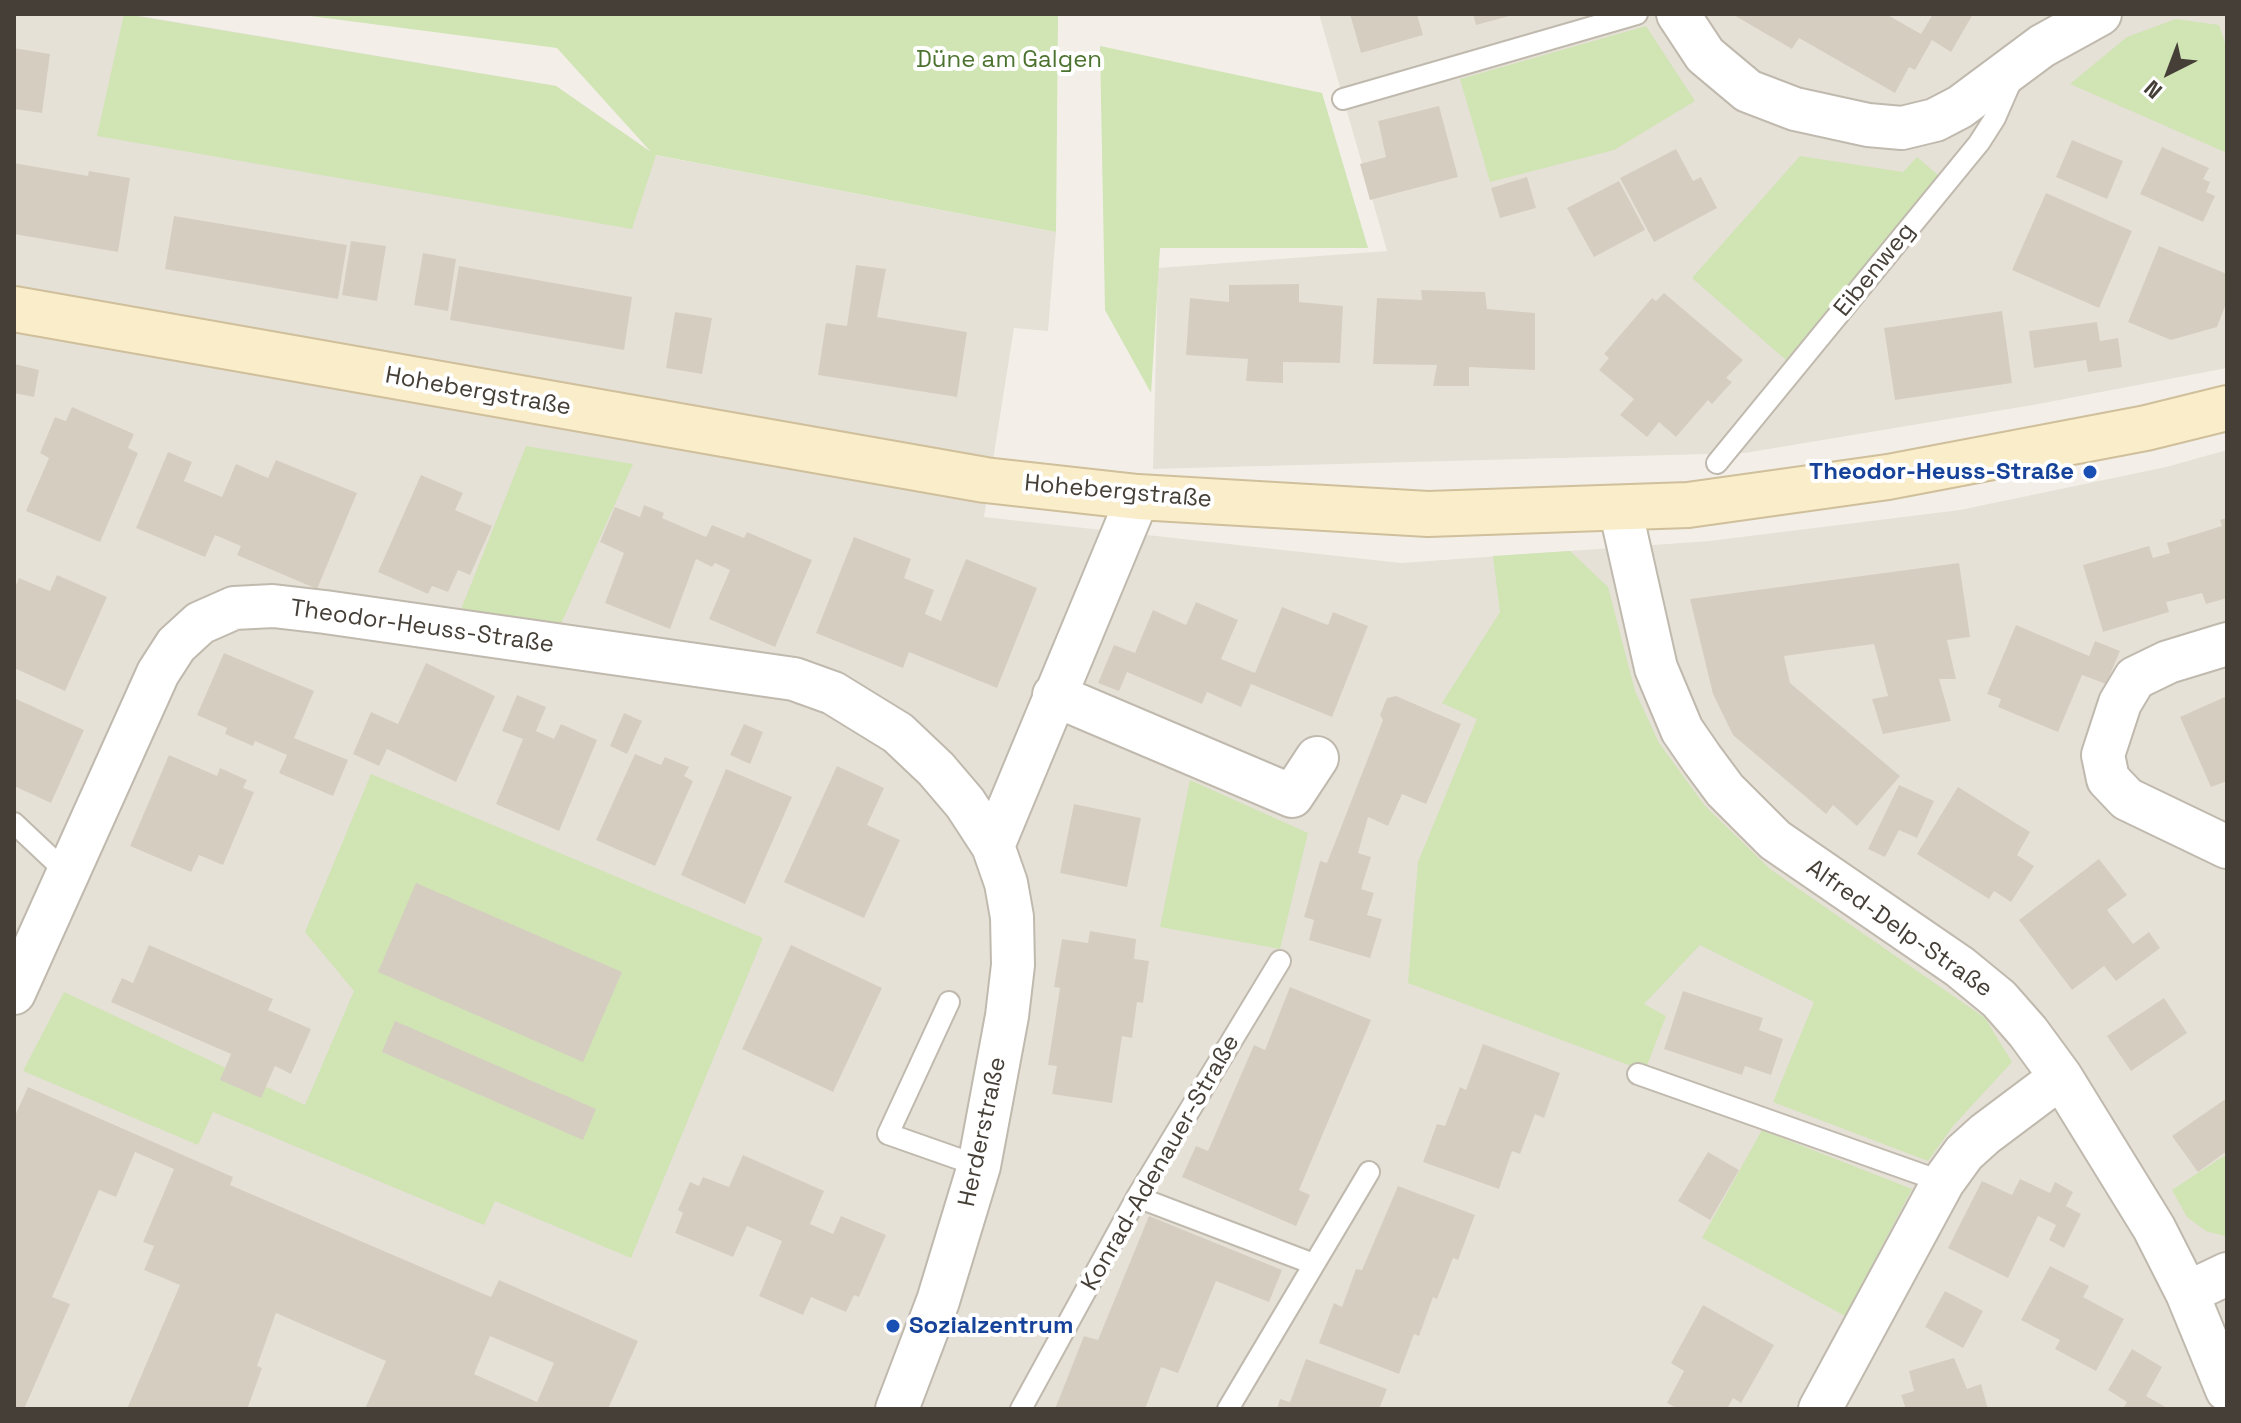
<!DOCTYPE html>
<html>
<head>
<meta charset="utf-8">
<style>
	body { margin:0 }
	#map { position:relative; width:2241px; height:1423px; overflow:hidden; background:#f3efe8; font-family:"Space Grotesk",sans-serif }
	canvas { display:block }
	.frame { position:absolute; inset:0; border:16px solid #453f37; pointer-events:none }
	.north { position:absolute; left:2129px; top:32px; width:80px; height:80px; -webkit-text-stroke:6px #fff; paint-order:stroke; rotate:222deg; font-size:22px; font-weight:700; line-height:32px; text-align:center; color:#453f37 }
	.north::after { content:''; display:block; margin:auto; width:28px; height:36px; background:#453f37; clip-path:polygon(50% 0,100% 100%,50% 72%,0 100%) }
</style>
</head>
<body>
<div id="map">
<canvas width="2241" height="1423"></canvas>
<div class="frame"></div>
<div class="north">N</div>
</div>
<script>
const context = document.querySelector('canvas').getContext('2d');
context.lineJoin = 'round';
function fill(path, color) { context.fillStyle = color; context.fill(path, 'evenodd'); }
const toPath = rows => new Path2D(rows.map(r => 'M' + r).join(''));
function strokePath(path, color, width, dash) { context.strokeStyle = color; context.lineWidth = width; context.lineCap = dash ? 'butt' : 'round'; context.setLineDash(dash || []); context.stroke(path); }
function write(font, color, halo, rows, align = 'center') {
  context.font = font + ' "Space Grotesk",sans-serif'; context.lineWidth = 8; context.setLineDash([]); context.textBaseline = 'middle'; context.strokeStyle = halo; context.fillStyle = color; for (const [text, x, y, turn = 0] of rows) {
    context.save(); context.translate(x, y); context.rotate((+turn || 0) * Math.PI / 180); context.textAlign = isNaN(turn) ? turn : align; if (halo) context.strokeText(text, 0, 0); context.fillText(text, 0, 0); context.restore();
  }
}
const residential = toPath([
	[14,14,128,14,556,86,655,155,1056,232,1048,331,1014,328,984,517,1401,563,1709,541,1960,510,2166,467,2227,450,2227,1409,14,1409],
	[1319,14,2227,14,2227,368,2033,405,1745,453,1153,469,1158,268,1387,251]
]);
const green = toPath([
	[124,14,556,86,651,152,557,48,295,14,1058,14,1056,232,656,155,632,229,97,136],
	[2176,19,2219,25,2227,49,2227,153,2070,84,2127,37],
	[1646,26,1695,101,1614,150,1490,182,1460,79],
	[1100,46,1322,93,1368,248,1160,248,1151,393,1105,310],
	[1800,156,1903,172,1917,157,1939,176,1786,360,1692,278],
	[526,446,633,464,560,626,460,612],
	[1570,551,1608,587,1635,691,1659,743,1705,806,1770,869,1985,1018,2012,1062,1953,1126,1928,1161,1773,1102,1814,1002,1700,945,1644,1004,1666,1016,1645,1071,1408,983,1418,862,1477,719,1442,703,1500,612,1493,556],
	[371,774,763,938,631,1258,495,1201,484,1225,213,1112,198,1145,23,1071,64,992,305,1105,354,991,305,932],
	[1190,780,1308,833,1280,949,1160,927],
	[1762,1130,1912,1189,1845,1316,1702,1238],
	[2227,1154,2227,1236,2225,1236,2206,1231,2187,1217,2172,1190]
]);
const building = toPath([
	[1350,14,1417,14,1423,35,1361,53],
	[1473,14,1513,14,1513,15,1476,25],
	[1732,14,1886,14,1921,34,1933,14,1973,14,1951,52,1932,40,1915,70,1909,67,1895,93,1799,38,1792,49],
	[14,48,50,54,42,113,14,109],
	[1439,106,1458,177,1370,200,1360,164,1386,157,1378,121],
	[2072,140,2123,161,2107,199,2056,177],
	[2162,147,2209,168,2203,179,2210,182,2206,192,2215,196,2203,222,2140,194],
	[1676,149,1693,181,1701,177,1717,208,1654,242,1620,178],
	[14,163,88,176,89,171,130,178,118,252,14,234],
	[1527,177,1536,208,1500,218,1491,188],
	[1619,181,1645,230,1594,257,1567,208],
	[2046,193,2132,231,2099,308,2012,270],
	[174,216,347,245,338,299,165,269],
	[351,241,386,246,377,301,342,295],
	[2159,246,2227,274,2227,301,2217,327,2171,340,2128,322],
	[423,253,456,259,448,311,414,305],
	[856,265,886,269,877,317,967,332,957,397,818,375,826,323,847,326],
	[459,266,632,297,624,350,450,320],
	[1299,284,1299,302,1343,306,1340,363,1283,362,1283,383,1246,381,1248,359,1186,355,1190,298,1229,302,1229,285],
	[1421,290,1485,292,1487,309,1535,313,1535,370,1469,367,1469,386,1433,386,1437,365,1373,364,1377,298,1422,300],
	[1664,293,1743,360,1726,378,1732,382,1712,404,1708,400,1676,437,1659,422,1647,437,1620,415,1634,399,1599,370,1609,358,1604,354,1652,298,1656,301],
	[2002,311,2012,383,1895,400,1884,328],
	[675,312,712,318,702,374,666,368],
	[2097,322,2100,341,2118,338,2122,367,2088,372,2086,360,2034,368,2029,331],
	[15,364,39,370,34,397,14,393],
	[72,407,134,434,128,448,138,453,100,542,26,511,49,458,40,453,55,417,66,421],
	[168,452,192,462,184,481,222,497,236,464,268,478,276,460,357,493,317,589,237,555,241,546,215,535,205,557,136,528],
	[421,475,463,493,455,510,492,526,470,575,458,570,448,592,432,586,428,594,378,572],
	[644,505,664,513,662,518,706,537,712,525,744,538,747,532,812,560,775,647,709,619,730,570,715,563,712,567,696,559,670,629,605,603,624,553,600,542,615,507,640,517],
	[2227,518,2227,598,2206,604,2202,593,2183,598,2166,602,2169,612,2103,632,2083,565,2149,546,2153,558,2170,553,2167,543,2222,526,2220,520],
	[854,537,911,559,904,578,934,590,925,614,941,621,966,559,1037,588,997,688,909,652,903,668,816,633],
	[1959,563,1970,637,1947,640,1956,679,1939,679,1951,721,1883,734,1872,699,1888,696,1874,644,1784,656,1790,683,1900,776,1857,826,1833,805,1826,814,1733,735,1713,694,1690,599],
	[57,575,107,597,65,691,14,668,14,590,19,578,50,591],
	[1196,602,1238,620,1221,659,1255,673,1282,607,1328,625,1333,612,1368,626,1332,717,1251,684,1241,707,1207,692,1202,704,1127,672,1119,691,1098,683,1114,645,1135,653,1153,610,1186,625],
	[2016,625,2089,656,2095,641,2120,651,2106,684,2082,675,2058,732,1998,707,2001,699,1987,694],
	[224,653,314,691,294,738,348,760,333,796,279,773,287,755,255,741,253,746,225,734,227,728,197,715],
	[426,663,495,696,456,782,387,749,379,766,353,754,371,712,398,724],
	[517,695,546,707,536,731,554,739,561,724,597,740,559,831,496,804,523,739,502,731],
	[1396,696,1461,724,1426,804,1402,794,1388,826,1368,817,1358,853,1371,857,1361,889,1374,893,1367,915,1382,919,1370,958,1309,940,1314,920,1304,917,1320,861,1327,863,1383,720,1380,715,1387,698],
	[2227,696,2227,781,2211,787,2180,717],
	[14,698,84,730,51,803,14,786],
	[624,713,642,721,627,754,610,746],
	[744,724,763,732,750,764,730,755],
	[635,754,661,765,665,757,689,767,684,776,693,781,655,866,596,840],
	[169,755,217,776,220,768,247,780,243,788,254,792,223,865,199,855,191,872,130,846],
	[837,766,884,788,867,825,900,840,864,918,784,882],
	[726,769,792,797,745,904,681,875],
	[1899,785,1934,801,1917,838,1899,830,1885,857,1868,849],
	[1958,787,2030,832,2017,855,2034,866,2011,902,1994,891,1989,899,1917,854],
	[1074,804,1141,818,1127,887,1060,873],
	[2099,859,2127,895,2107,910,2133,944,2149,932,2160,948,2116,981,2104,966,2072,990,2019,920],
	[416,883,622,972,583,1062,378,972],
	[1090,931,1136,939,1134,959,1149,961,1143,1003,1137,1002,1132,1038,1122,1036,1112,1103,1052,1094,1057,1066,1048,1065,1060,988,1054,987,1062,939,1088,943],
	[149,945,273,999,268,1010,311,1029,291,1074,275,1066,261,1098,220,1080,231,1054,111,1002,122,978,133,983],
	[791,945,882,988,833,1092,742,1049],
	[1290,987,1371,1020,1299,1190,1310,1195,1296,1226,1182,1177,1196,1146,1208,1151,1254,1045,1265,1050],
	[1683,991,1763,1018,1759,1030,1783,1039,1771,1075,1745,1066,1742,1075,1664,1049],
	[2164,998,2187,1033,2131,1071,2107,1036],
	[395,1021,596,1109,583,1140,382,1052],
	[1483,1044,1560,1073,1544,1118,1535,1114,1520,1154,1512,1151,1499,1189,1423,1162,1437,1124,1445,1126,1460,1087,1466,1090],
	[28,1087,233,1177,230,1185,491,1297,499,1280,638,1341,608,1409,365,1409,386,1361,276,1313,257,1366,262,1368,248,1407,127,1409,180,1285,144,1270,154,1246,143,1242,174,1169,135,1152,116,1197,99,1190,52,1297,70,1304,24,1409,14,1409,14,1118],
	[490,1336,554,1363,537,1402,474,1374],
	[2227,1098,2227,1151,2198,1172,2172,1136],
	[1708,1152,1739,1170,1710,1220,1678,1201],
	[743,1155,824,1191,810,1224,833,1234,841,1216,886,1235,859,1297,854,1295,846,1312,811,1297,803,1315,759,1296,782,1241,747,1226,733,1257,675,1233,683,1213,678,1210,690,1182,699,1186,703,1177,729,1187],
	[2020,1179,2050,1193,2055,1182,2073,1192,2066,1206,2081,1214,2064,1248,2049,1240,2056,1225,2038,1216,2008,1278,1948,1248,1982,1181,2012,1195],
	[1398,1186,1475,1215,1458,1260,1453,1258,1437,1299,1433,1297,1419,1336,1414,1334,1399,1374,1319,1343,1334,1303,1342,1307,1356,1269,1362,1270],
	[1149,1216,1282,1270,1269,1302,1216,1281,1178,1373,1161,1367,1145,1409,1055,1409,1084,1336,1098,1340],
	[2050,1266,2089,1286,2083,1297,2124,1319,2096,1371,2055,1349,2060,1340,2021,1320],
	[1945,1291,1983,1311,1963,1348,1925,1327],
	[1703,1305,1774,1345,1741,1403,1733,1398,1727,1409,1678,1409,1667,1403,1684,1371,1671,1363],
	[2132,1349,2162,1367,2146,1396,2169,1409,2123,1409,2127,1402,2108,1390],
	[1954,1358,1967,1389,1981,1384,1988,1409,1906,1409,1901,1395,1914,1391,1909,1371],
	[1306,1359,1387,1389,1379,1409,1277,1409,1280,1399,1290,1402]
]);
const lane = toPath([
	[1343,99,1637,14],
	[1717,463,1979,143,1995,118,2013,77],
	[14,823,66,872],
	[949,1002,888,1134,979,1166],
	[1638,1074,1943,1182],
	[1137,1197,1311,1263],
	[1021,1409,1137,1197,1280,961],
	[1228,1409,1369,1172]
]);
const street = toPath([
	[1678,14,1705,55,1748,91,1795,109,1868,125,1902,128,1935,120,1960,107,2042,46,2100,14],
	[1620,508,1656,668,1682,730,1702,759,1725,790,1775,840,1960,967,1999,999,2028,1032,2061,1077,2154,1228,2187,1293,2227,1390],
	[2227,644,2168,662,2135,678,2120,703,2103,755,2108,779,2127,799,2227,847],
	[1054,695,1292,796,1317,758],
	[993,846,1138,497],
	[14,993,158,673,176,645,200,623,234,608,273,606,325,612,794,679,833,693,898,733,936,769,965,803,993,846,1006,883,1012,917,1013,965,1007,1016,979,1166,938,1301,897,1409],
	[2187,1293,2227,1274],
	[1820,1409,1943,1182,1964,1153,1985,1134,2061,1077]
]);
const secondary = toPath([
	[14,309,985,480,1138,497,1428,514,1688,505,1888,477,2146,428,2227,408]
]);
const markers = [
	[2090,472,8,"#1a4fb4"],
	[893,1326,8,"#1a4fb4"]
];
const parkNames = [
	["Düne am Galgen",1009,60]
];
const streetNames = [
	["Eibenweg",1875,270,-51],
	["Hohebergstraße",478,392,10],
	["Hohebergstraße",1118,492,5],
	["Theodor-Heuss-Straße",422,627,8],
	["Alfred-Delp-Straße",1899,929,35],
	["Herderstraße",983,1132,-78],
	["Konrad-Adenauer-Straße",1161,1163,-60]
];
const transitNames = [
	["Theodor-Heuss-Straße",2074,472],
	["Sozialzentrum",909,1326,"left"]
];
fill(residential, '#e6e1d7');
fill(green, '#d0e4b4');
fill(building, '#d6cdc1');
strokePath(lane, '#c0b9ae', 24);
strokePath(street, '#c0b9ae', 46);
strokePath(secondary, '#cfbf9b', 48);
strokePath(lane, '#fff', 20);
strokePath(street, '#fff', 42);
strokePath(secondary, '#faedca', 44);
for (const [x, y, r, color] of markers) { const dot = new Path2D(); dot.arc(x, y, r, 0, 2 * Math.PI); context.fillStyle = color; context.fill(dot); strokePath(dot, '#fff', 3); }
write('24px', '#4b732f', '#fff', parkNames);
write('24px', '#453f37', '#fff', streetNames);
write('bold 24px', '#164399', '#fff', transitNames, 'right');
</script>
</body>
</html>
